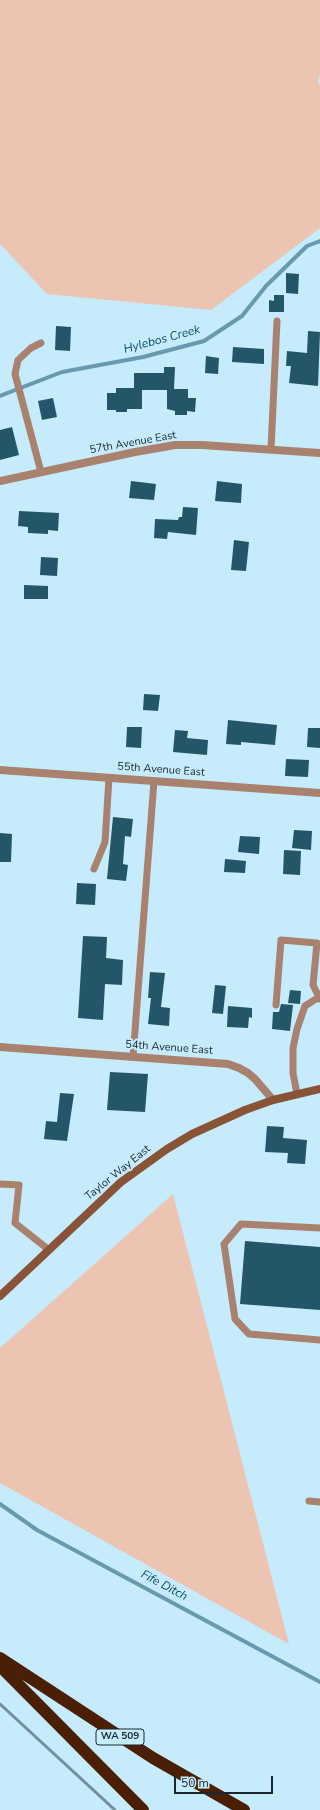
<!DOCTYPE html>
<html>
<head>
<meta charset="utf-8">
<style>
	body { margin:0 }
	#map { position:relative; width:320px; height:1810px; overflow:hidden; background:#c6ebfc; font-family:"Nunito Sans",sans-serif }
	canvas { display:block }
	.scale { position:absolute; left:174px; top:1776px; width:99px; height:18px; box-sizing:border-box; border:2px solid #1a282e; border-top:0; padding-left:5px; font-size:12px; line-height:14px; white-space:nowrap; color:#1a282e; -webkit-text-stroke:3px #c6ebfc; paint-order:stroke }
</style>
</head>
<body>
<div id="map">
<canvas width="320" height="1810"></canvas>
<div class="scale">50 m</div>
</div>
<script>
const context = document.querySelector('canvas').getContext('2d');
context.lineJoin = 'round';
function fill(path, color) { context.fillStyle = color; context.fill(path, 'evenodd'); }
const toPath = rows => new Path2D(rows.map(r => 'M' + r).join(''));
function strokePath(path, color, width, dash) { context.strokeStyle = color; context.lineWidth = width; context.lineCap = dash ? 'butt' : 'round'; context.setLineDash(dash || []); context.stroke(path); }
function write(font, color, halo, rows, align = 'center') {
  context.font = font + ' "Nunito Sans",sans-serif'; context.lineWidth = 4; context.setLineDash([]); context.textBaseline = 'middle'; context.strokeStyle = halo; context.fillStyle = color; for (const [text, x, y, turn = 0] of rows) {
    context.save(); context.translate(x, y); context.rotate((+turn || 0) * Math.PI / 180); context.textAlign = isNaN(turn) ? turn : align; if (halo) context.strokeText(text, 0, 0); context.fillText(text, 0, 0); context.restore();
  }
}
const green = toPath([
	[0,0,320,0,320,74,318,83,320,84,320,228,211,310,47,294,0,244],
	[173,1194,289,1644,0,1483,0,1348]
]);
const stream = toPath([
	[0,396,62,372,143,357,204,341,242,316,266,286,307,246,320,241],
	[0,1504,37,1530,320,1682]
]);
const building = toPath([
	[286,273,299,274,298,294,286,293],
	[274,295,284,295,284,312,269,312,269,300,274,301],
	[56,326,71,327,70,351,55,350],
	[308,331,320,332,318,386,289,383,291,366,286,366,287,351,307,353],
	[233,347,264,349,264,364,232,362],
	[206,356,219,358,218,374,205,373],
	[164,367,175,367,174,389,188,389,188,398,196,398,195,412,187,411,187,415,175,415,175,411,167,409,167,390,142,390,142,409,127,409,127,412,116,412,116,410,107,410,107,393,116,393,116,388,134,388,134,373,164,373],
	[53,398,57,417,42,420,38,401],
	[12,427,19,455,0,460,0,430],
	[131,481,156,484,154,500,129,498],
	[217,481,242,484,241,503,215,501],
	[183,507,198,508,196,535,168,532,167,539,154,538,155,519,178,520,179,517,182,517],
	[19,511,59,513,58,531,48,530,48,534,28,533,28,527,18,526],
	[234,540,249,542,246,571,231,570],
	[41,557,58,558,57,576,40,575],
	[24,585,48,586,48,599,24,599],
	[144,694,160,695,158,711,143,710],
	[228,720,277,725,275,745,241,742,241,745,226,744],
	[127,727,142,727,141,748,126,747],
	[308,728,320,728,320,748,307,747],
	[175,730,188,731,187,738,208,740,207,755,173,752],
	[286,759,309,760,308,777,285,776],
	[113,817,133,819,131,837,125,836,123,864,128,865,126,881,107,879],
	[294,830,312,831,311,850,292,848],
	[0,833,12,834,11,862,0,862],
	[240,836,260,837,259,854,238,852],
	[284,850,301,851,300,875,283,874],
	[225,859,246,861,245,873,224,872],
	[77,883,96,884,95,905,76,904],
	[83,936,107,937,106,958,123,960,122,985,105,984,103,1020,78,1018],
	[150,972,165,973,161,1007,170,1008,169,1026,148,1024,151,998,148,998],
	[215,985,226,986,223,1014,212,1013],
	[290,990,301,991,300,1004,288,1003],
	[281,1004,293,1005,290,1031,272,1029,273,1012,279,1012],
	[228,1006,252,1008,252,1018,249,1017,248,1028,227,1027],
	[110,1072,148,1074,145,1112,107,1110],
	[60,1093,74,1094,67,1141,44,1139,46,1121,57,1122],
	[267,1126,284,1127,283,1138,307,1140,305,1164,287,1163,288,1153,265,1152],
	[245,1241,320,1247,320,1310,240,1304]
]);
const lane = toPath([
	[41,343,31,348,18,360,15,374,41,472],
	[271,449,277,321],
	[94,869,105,842,109,778],
	[276,1005,281,940,317,943,313,985,320,999],
	[133,1057,154,781],
	[297,1094,293,1073,293,1048,297,1029,305,1006,319,997],
	[0,1184,19,1185,15,1223,49,1250],
	[320,1228,241,1224,224,1244,235,1319,249,1334,320,1340],
	[309,1501,320,1502]
]);
const street = toPath([
	[0,481,135,452,175,445,202,445,320,453],
	[0,770,320,793],
	[0,1047,228,1064,239,1068,248,1073,255,1079,273,1100]
]);
const secondary = toPath([
	[0,1296,121,1182,167,1149,192,1134,245,1110,273,1100,320,1089]
]);
const highway = toPath([
	[0,1658,153,1758,244,1810],
	[0,1666,143,1810]
]);
const rail = toPath([
	[0,1704,115,1810]
]);
const shields = [
	[120,1737,48]
];
const shieldNames = [
	["WA 509",120,1737]
];
const streetNames = [
	["57th Avenue East",133,443,-10],
	["55th Avenue East",161,770,4],
	["54th Avenue East",169,1048,4],
	["Taylor Way East",118,1173,-39]
];
const waterNames = [
	["Hylebos Creek",162,340,-15],
	["Fife Ditch",164,1586,28]
];
fill(green, '#ebc5b1');
strokePath(stream, '#6899af', 4);
fill(building, '#245669');
strokePath(lane, '#a8826f', 7);
strokePath(street, '#a8826f', 8);
strokePath(secondary, '#885336', 8);
strokePath(highway, '#491f05', 12);
strokePath(rail, '#758f9a', 3);
for (const [x, y, w] of shields) { const box = new Path2D(); box.roundRect(x - w / 2, y - 8, w, 16, 3); context.fillStyle = '#c6ebfc'; context.fill(box); strokePath(box, '#1a282e', 1); }
write('bold 10px', '#1a282e', null, shieldNames);
write('11px', '#1a282e', '#c6ebfc', streetNames);
write('italic 12px', '#064d64', '#c6ebfc', waterNames);
</script>
</body>
</html>
